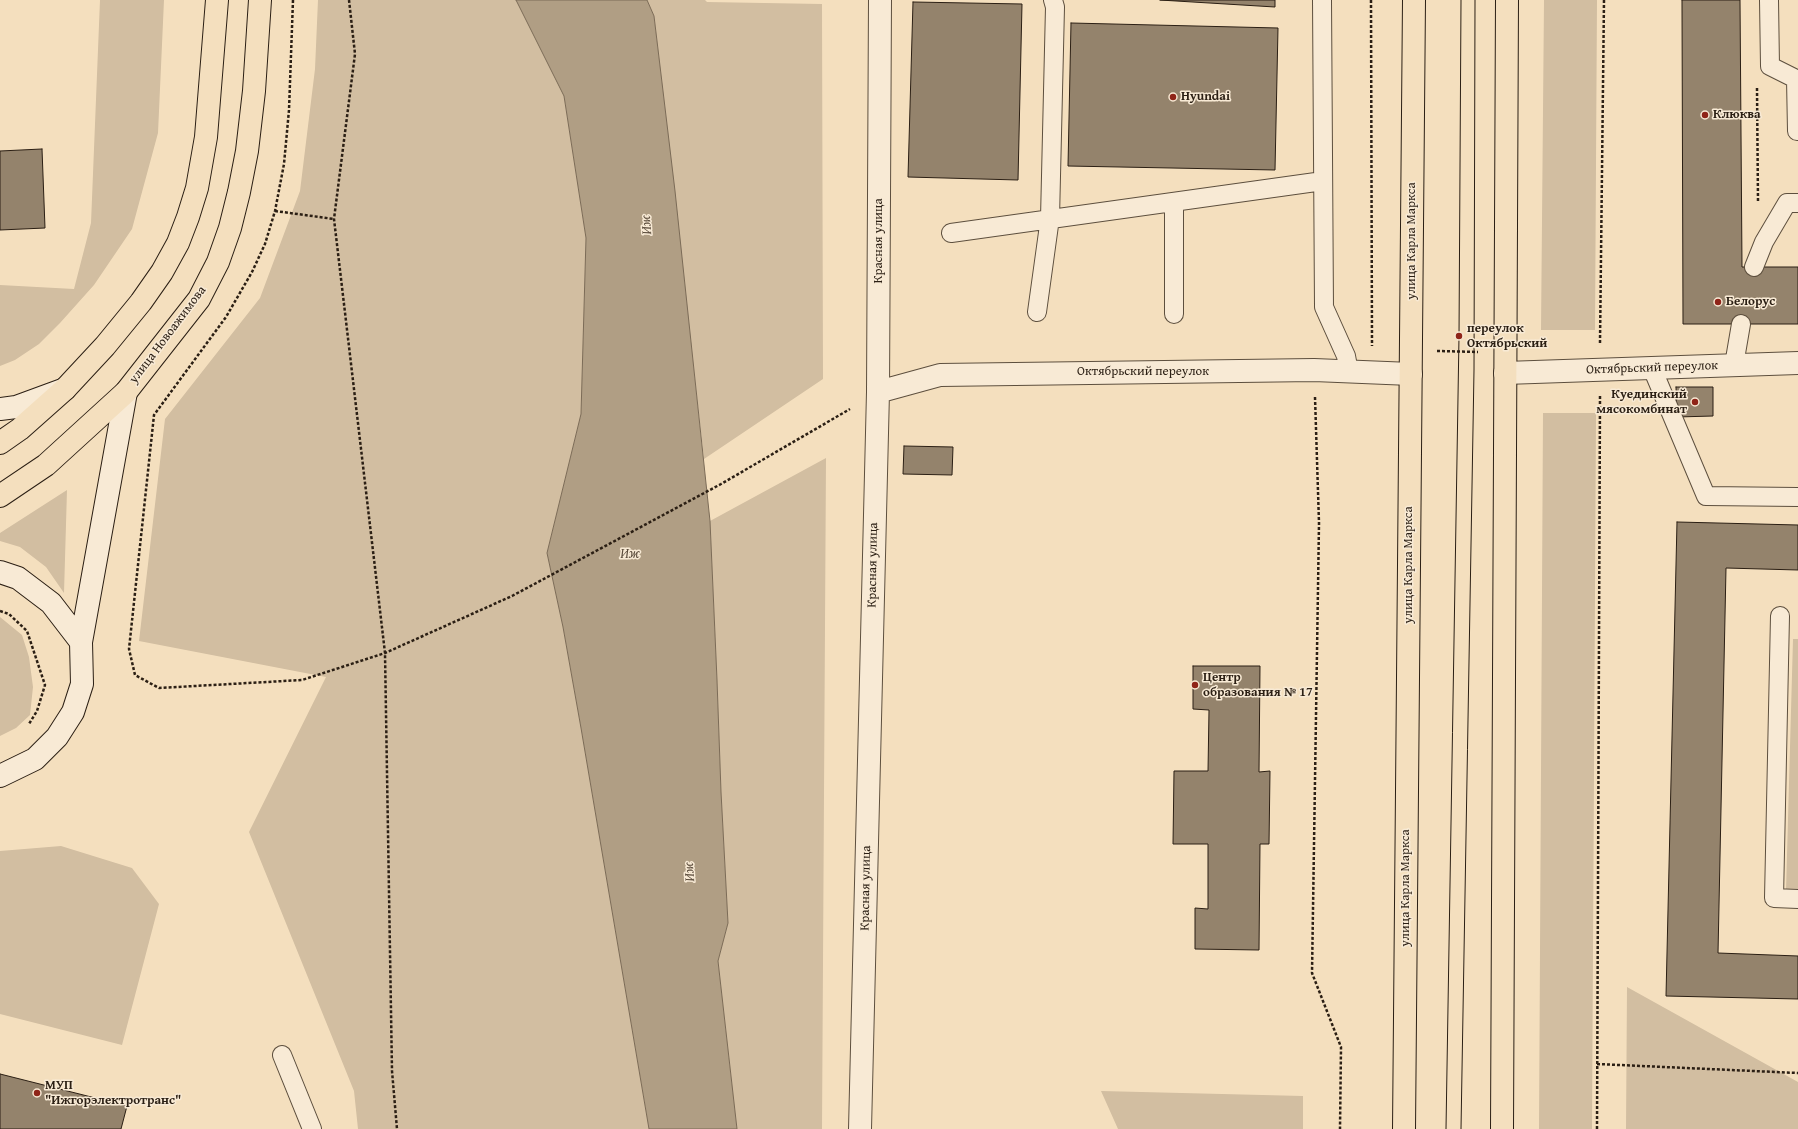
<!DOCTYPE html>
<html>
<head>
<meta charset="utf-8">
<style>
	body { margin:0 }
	canvas { display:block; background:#f4dfbe }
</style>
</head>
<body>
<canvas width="1798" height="1129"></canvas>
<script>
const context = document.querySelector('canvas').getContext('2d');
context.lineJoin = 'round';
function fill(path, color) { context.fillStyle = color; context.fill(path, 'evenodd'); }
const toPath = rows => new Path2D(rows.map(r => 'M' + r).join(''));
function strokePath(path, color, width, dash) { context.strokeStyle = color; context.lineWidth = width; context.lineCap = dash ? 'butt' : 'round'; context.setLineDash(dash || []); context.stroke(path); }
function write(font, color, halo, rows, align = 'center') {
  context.font = font + ' "Gentium Book Plus",serif'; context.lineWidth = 3; context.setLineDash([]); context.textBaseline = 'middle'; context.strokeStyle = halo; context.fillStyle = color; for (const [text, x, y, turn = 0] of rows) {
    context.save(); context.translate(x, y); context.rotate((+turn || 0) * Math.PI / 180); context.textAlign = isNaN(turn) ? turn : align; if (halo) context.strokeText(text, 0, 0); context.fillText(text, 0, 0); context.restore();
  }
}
const green = toPath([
	[100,0,164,0,158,133,132,229,94,285,60,323,39,344,15,360,0,366,0,285,74,289,91,223],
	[318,0,516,0,564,96,586,238,581,414,547,553,563,627,581,728,649,1129,358,1129,354,1091,249,832,326,677,139,641,165,419,260,298,300,191,315,69],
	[647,0,705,0,707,2,822,4,823,379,704,459,654,16],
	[1544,0,1597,0,1595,330,1541,330],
	[1543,413,1596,413,1592,1129,1539,1129],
	[826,458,822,1129,737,1129,718,961,728,923,721,792,717,680,710,521],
	[67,490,64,593,46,567,20,547,0,541,0,533],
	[0,617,22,635,29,657,33,687,30,715,16,728,0,736],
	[1793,639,1798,639,1798,892,1786,891],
	[61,846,132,868,159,904,122,1045,0,1014,0,851],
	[1627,987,1798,1082,1798,1129,1626,1129],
	[1101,1091,1303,1096,1303,1129,1118,1129]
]);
const water = toPath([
	[516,0,647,0,654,16,675,191,710,521,717,680,721,792,728,923,718,961,737,1129,649,1129,581,728,563,627,547,553,581,414,586,238,564,96,516,0]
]);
const building = toPath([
	[1160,0,1275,0,1275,7,1160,0],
	[1682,0,1740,0,1742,267,1798,267,1798,324,1683,324,1682,0],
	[913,2,1022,4,1018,180,908,177,913,2],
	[1071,23,1278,28,1275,170,1068,166,1071,23],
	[42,149,45,228,0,230,0,151,42,149],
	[1676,387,1713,387,1713,416,1677,417,1676,387],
	[904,446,953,447,952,475,903,474,904,446],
	[1677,522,1798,525,1798,570,1726,568,1718,953,1798,956,1798,999,1666,996,1677,522],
	[1193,666,1260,666,1259,772,1270,771,1269,844,1260,844,1259,950,1195,949,1195,908,1208,909,1208,844,1173,844,1174,771,1208,771,1209,710,1193,709,1193,666],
	[0,1074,127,1106,121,1129,0,1129,0,1074]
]);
const path = toPath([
	[293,0,289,110,284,164,275,211,265,244,252,272,226,317,154,415,129,649,135,675,159,688,302,680,385,653,512,596,721,484,850,409],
	[349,0,355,54,334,219,385,653,392,1071,397,1129],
	[1371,0,1372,346],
	[1757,88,1758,201],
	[275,211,334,219],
	[1600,343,1604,0],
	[1437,351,1478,352],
	[1315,397,1319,523,1312,973,1341,1047,1340,1129],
	[0,611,9,614,27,631,45,685,37,711,29,724],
	[1597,1064,1798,1073],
	[1597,1129,1600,396]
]);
const lane = toPath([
	[1322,0,1324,307,1346,356,1349,372],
	[1769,0,1770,66,1796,79,1797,131],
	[1174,202,1174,314],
	[951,233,1323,181],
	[1754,267,1764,242,1787,203,1798,203],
	[1037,312,1050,218,1055,7,1053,0],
	[1734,365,1741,324],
	[1652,368,1706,496,1798,497],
	[1780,616,1774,898,1798,899],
	[282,1055,312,1129]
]);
const street = toPath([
	[1505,373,1798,363],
	[878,392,940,375,1314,370,1411,374],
	[860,1129,878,392,880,0]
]);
const secondary = toPath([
	[0,409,16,407,65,389],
	[0,572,18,578,51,603,81,642],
	[0,776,35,759,57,737,73,712,82,684,81,642,126,392]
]);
const primary = toPath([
	[0,443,20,429,65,389,105,346,141,302,162,272,178,243,188,217,197,188,206,137,217,0],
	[0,496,46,465,126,392,199,299,218,262,230,228,239,192,247,151,254,91,260,0],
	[1404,1129,1414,0],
	[1502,1129,1507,0]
]);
const tram = toPath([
	[1446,1129,1459,336,1461,0],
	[1461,1129,1474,370,1475,0]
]);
const markers = [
	[1173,97,4,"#8f2418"],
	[1705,115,4,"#8f2418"],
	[1718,302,4,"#8f2418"],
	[1459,336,4,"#8f2418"],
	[1695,402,4,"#8f2418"],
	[1195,685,4,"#8f2418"],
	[37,1093,4,"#8f2418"]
];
const poiNames = [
	["Hyundai",1181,97],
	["Клюква",1713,115],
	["Белорус",1726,302],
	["переулок",1467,329],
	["Октябрьский",1467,344],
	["Куединский",1687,395,"right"],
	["мясокомбинат",1687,410,"right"],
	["Центр",1203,678],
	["образования № 17",1203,693],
	["МУП",45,1086],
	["\"Ижгорэлектротранс\"",45,1101]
];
const streetNames = [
	["Красная улица",879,241,-90],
	["улица Карла Маркса",1412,241,-90],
	["улица Новоажимова",168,335,-53],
	["Октябрьский переулок",1652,368,-2],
	["Октябрьский переулок",1143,372],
	["Красная улица",873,565,-89],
	["улица Карла Маркса",1409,565,-90],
	["Красная улица",866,888,-89],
	["улица Карла Маркса",1406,888,-90]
];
const waterNames = [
	["Иж",647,225,-94],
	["Иж",630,554],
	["Иж",690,872,-94]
];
fill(green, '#d2bea1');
fill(water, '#b09e84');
strokePath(water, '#7b6b57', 1);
fill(building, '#94836c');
strokePath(building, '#2b1f14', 1);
strokePath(lane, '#5d4f3e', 20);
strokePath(street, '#5d4f3e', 24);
strokePath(secondary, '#2b1f14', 24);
strokePath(primary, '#2b1f14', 24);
strokePath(path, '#2b1f14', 2.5, [3, 2]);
strokePath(lane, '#f8ead5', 18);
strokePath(street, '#f8ead5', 22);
strokePath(secondary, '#f8ead5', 22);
strokePath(primary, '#f4dfbe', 22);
strokePath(tram, '#2b1f14', 1);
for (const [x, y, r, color] of markers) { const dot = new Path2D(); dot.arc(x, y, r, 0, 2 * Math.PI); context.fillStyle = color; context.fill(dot); strokePath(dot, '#f8ead5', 1.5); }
write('bold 13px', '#2b1f14', '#f8ead5', poiNames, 'left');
write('13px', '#2b1f14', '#f8ead5', streetNames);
write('italic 14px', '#5a4b3b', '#f8ead5', waterNames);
</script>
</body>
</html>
